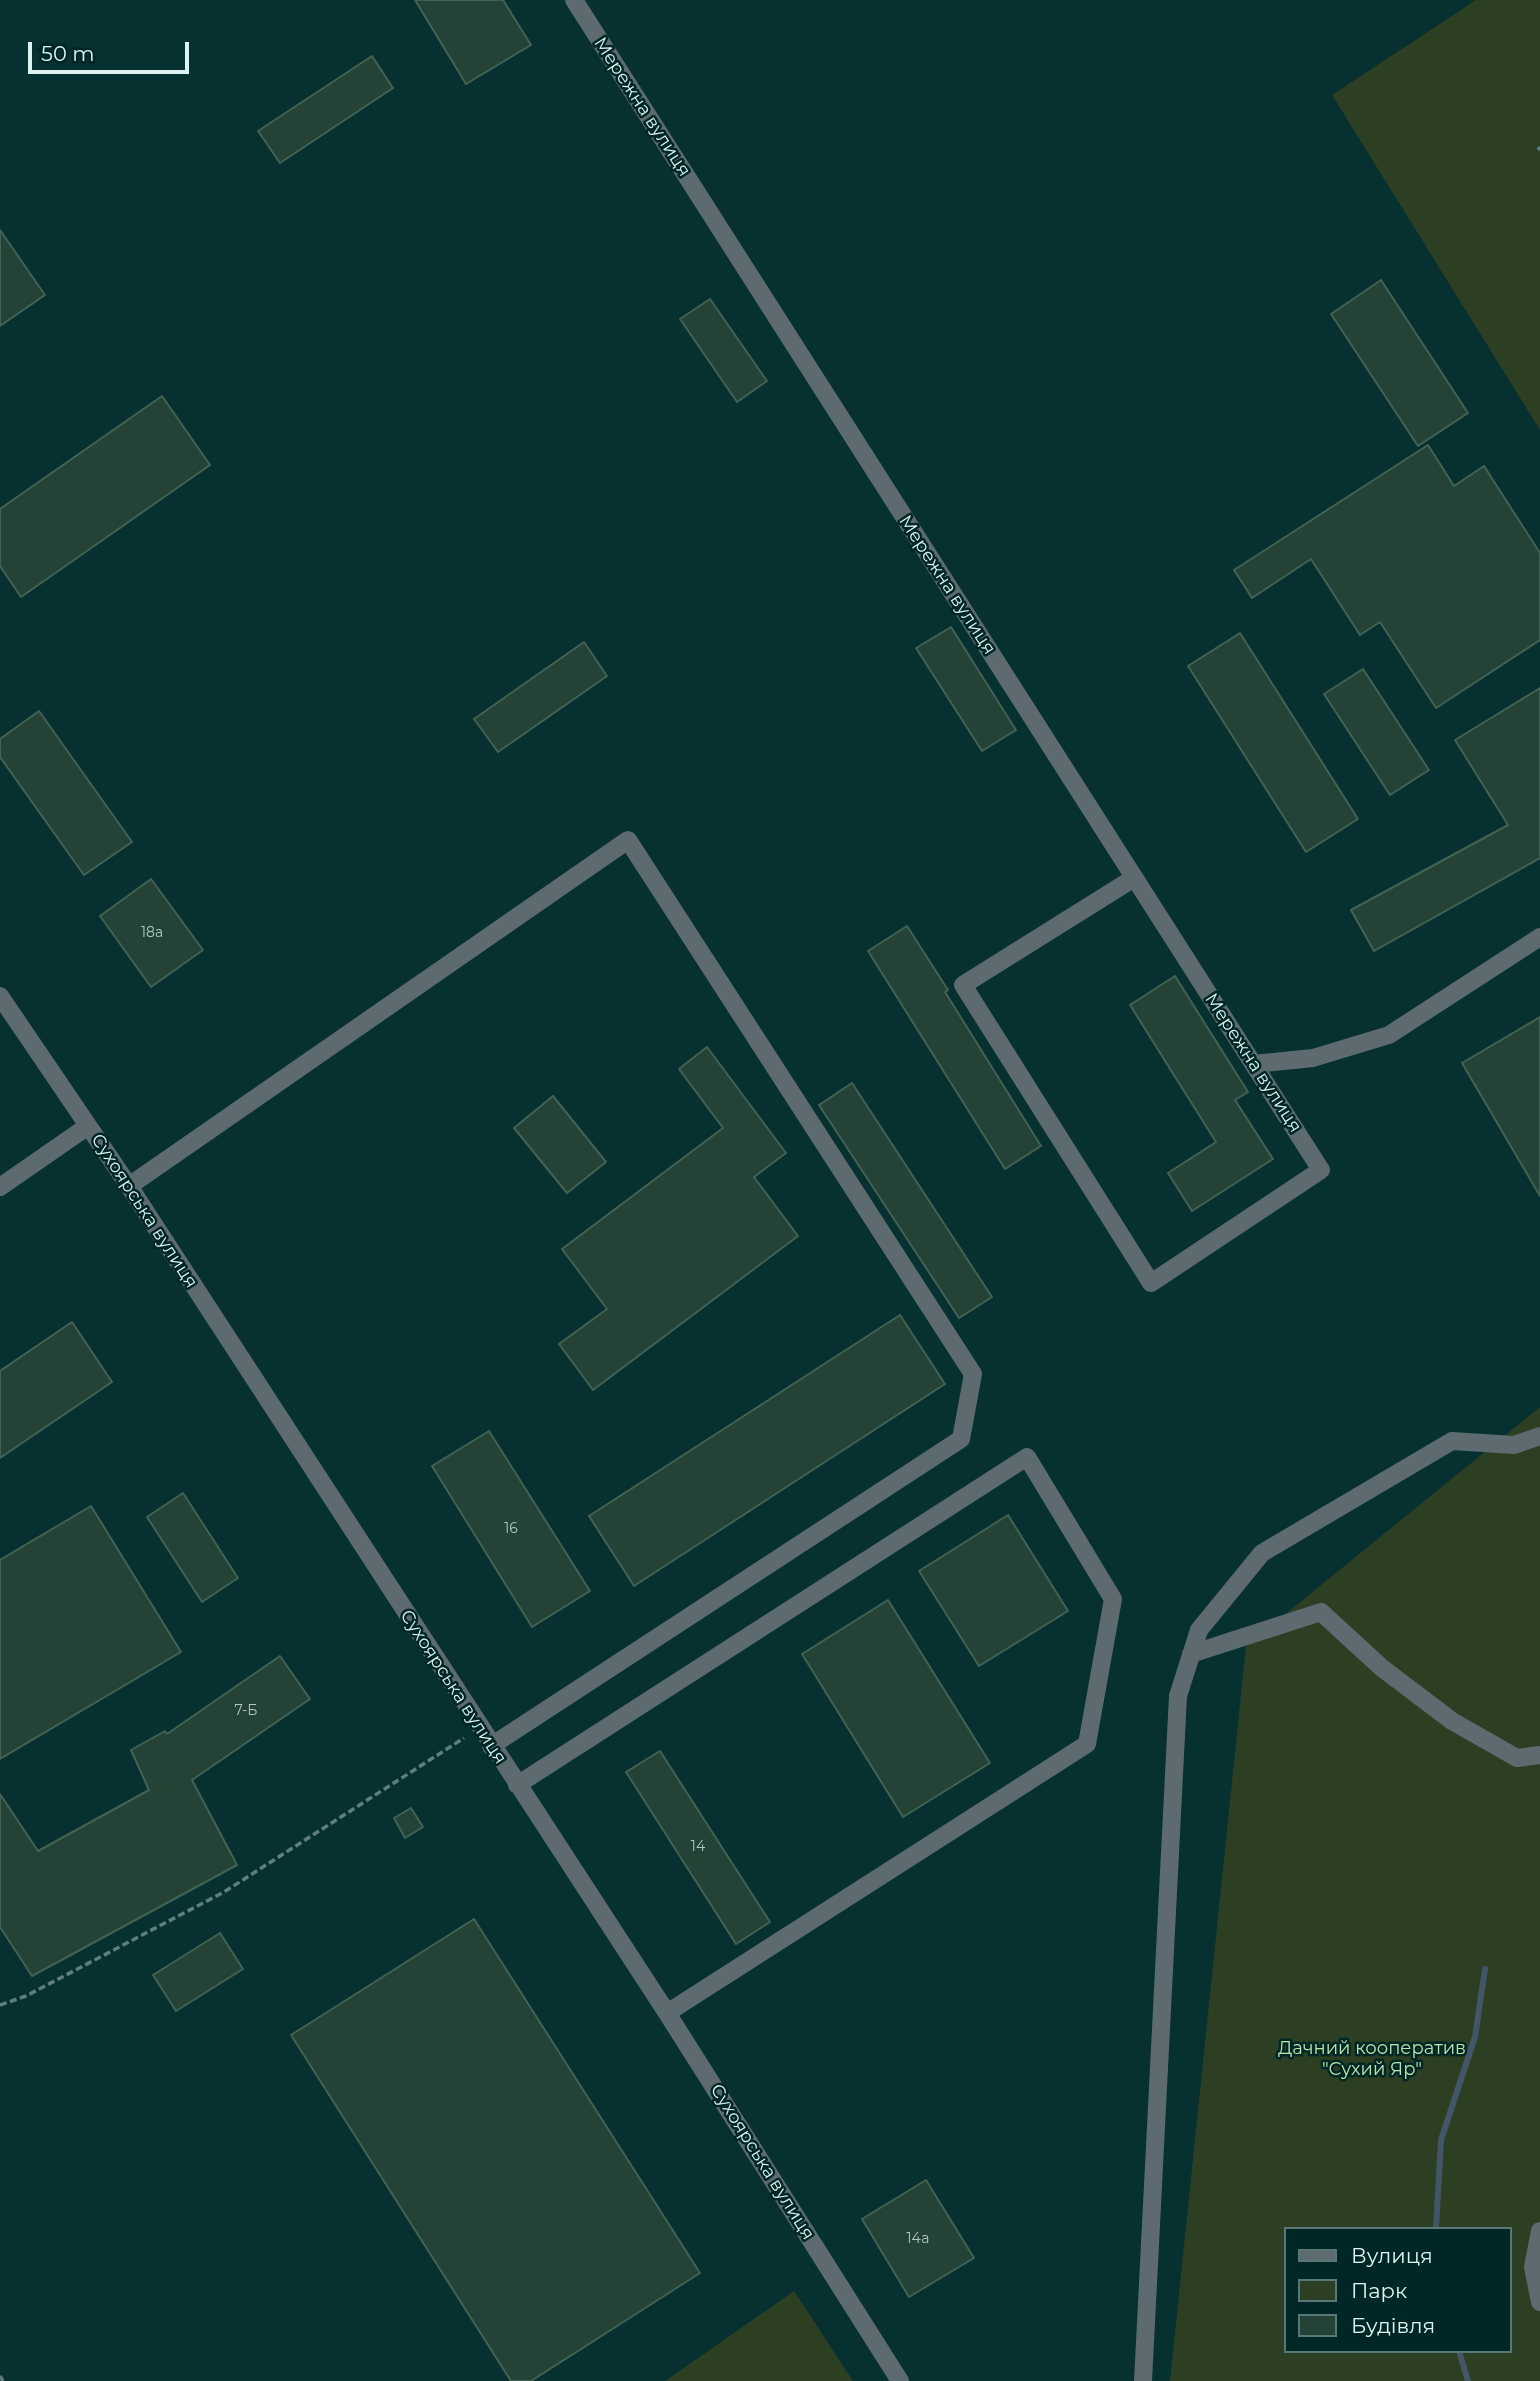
<!DOCTYPE html>
<html>
<head>
<meta charset="utf-8">
<style>
	body { margin:0 }
	#map { position:relative; width:1540px; height:2381px; overflow:hidden; background:#073030; font-family:Montserrat,sans-serif }
	canvas { display:block }
	.legend { position:absolute; left:1284px; top:2227px; width:228px; height:126px; box-sizing:border-box; background:#002626; border:2px solid #587877; margin:0; padding:9px 12px; list-style:none; font-size:21px; color:#ddf2f1 }
	.legend li { display:flex; align-items:center; gap:14px; height:35px }
	.legend b { width:35px; border:2px solid #587877 }
	.scale { position:absolute; left:28px; top:42px; width:161px; height:32px; box-sizing:border-box; border:4px solid #ddf2f1; border-top:0; padding-left:9px; font-size:21px; line-height:24px; white-space:nowrap; color:#ddf2f1; -webkit-text-stroke:5px #002626; paint-order:stroke }
</style>
</head>
<body>
<div id="map">
<canvas width="1540" height="2381"></canvas>
<ul class="legend">
<li><b style="height:9px;background:#5d6b71"></b>Вулиця</li>
<li><b style="height:19px;background:#2c3f23"></b>Парк</li>
<li><b style="height:19px;background:#244336"></b>Будівля</li>
</ul>
<div class="scale">50 m</div>
</div>
<script>
const context = document.querySelector('canvas').getContext('2d');
context.lineJoin = 'round';
function fill(path, color) { context.fillStyle = color; context.fill(path, 'evenodd'); }
const toPath = rows => new Path2D(rows.map(r => 'M' + r).join(''));
function strokePath(path, color, width, dash) { context.strokeStyle = color; context.lineWidth = width; context.lineCap = dash ? 'butt' : 'round'; context.setLineDash(dash || []); context.stroke(path); }
function write(font, color, halo, rows, align = 'center') {
  context.font = font + ' Montserrat,sans-serif'; context.lineWidth = 5; context.setLineDash([]); context.textBaseline = 'middle'; context.strokeStyle = halo; context.fillStyle = color; for (const [text, x, y, turn = 0] of rows) {
    context.save(); context.translate(x, y); context.rotate((+turn || 0) * Math.PI / 180); context.textAlign = isNaN(turn) ? turn : align; if (halo) context.strokeText(text, 0, 0); context.fillText(text, 0, 0); context.restore();
  }
}
const green = toPath([
	[1476,0,1540,0,1540,430,1332,95],
	[1540,1407,1540,2381,1170,2381,1246,1646],
	[1286,2229,1510,2229,1510,2351,1286,2351],
	[794,2291,853,2381,665,2381]
]);
const stream = toPath([
	[1436,2229,1441,2140,1475,2037,1485,1969],
	[1459,2351,1468,2381]
]);
const building = toPath([
	[415,0,503,0,531,45,466,84,415,0],
	[372,56,393,88,280,163,258,131,372,56],
	[0,230,45,295,0,326,0,230],
	[1381,280,1468,413,1418,446,1331,314,1381,280],
	[710,299,767,381,737,402,680,319,710,299],
	[162,396,210,465,21,597,0,566,0,509,162,396],
	[1428,445,1454,486,1484,466,1540,553,1540,640,1436,708,1380,622,1360,635,1311,559,1252,598,1234,570,1428,445],
	[951,627,1016,730,982,751,916,648,951,627],
	[1240,633,1358,819,1306,852,1188,666,1240,633],
	[584,642,607,676,498,752,474,719,584,642],
	[1363,669,1429,770,1390,795,1324,694,1363,669],
	[1540,688,1540,858,1374,951,1351,910,1508,825,1455,740,1540,688],
	[39,711,132,842,84,875,0,757,0,739,39,711],
	[151,879,203,950,151,987,100,916,151,879],
	[907,926,948,990,945,992,1041,1146,1005,1169,868,951,907,926],
	[1175,976,1248,1092,1235,1100,1273,1159,1192,1211,1168,1173,1216,1142,1130,1005,1175,976],
	[1540,1017,1540,1196,1462,1063,1540,1017],
	[707,1047,786,1153,754,1177,798,1236,593,1390,559,1344,607,1309,562,1249,723,1128,679,1069,707,1047],
	[852,1083,992,1297,959,1318,819,1105,852,1083],
	[553,1096,606,1162,567,1193,514,1128,553,1096],
	[900,1315,945,1384,634,1586,589,1516,900,1315],
	[72,1322,112,1382,0,1458,0,1371,72,1322],
	[489,1431,590,1591,532,1627,432,1466,489,1431],
	[183,1493,238,1578,202,1602,147,1517,183,1493],
	[91,1506,181,1652,0,1759,0,1560,91,1506],
	[1008,1515,1068,1611,979,1666,919,1571,1008,1515],
	[888,1600,990,1763,903,1817,802,1654,888,1600],
	[280,1656,310,1699,192,1780,237,1865,32,1976,0,1927,0,1794,38,1851,149,1790,131,1750,165,1731,167,1734,280,1656],
	[660,1751,770,1922,736,1944,626,1772,660,1751],
	[411,1808,423,1827,405,1838,394,1818,411,1808],
	[474,1919,700,2273,531,2381,511,2381,291,2035,474,1919],
	[220,1933,243,1969,176,2011,153,1975,220,1933],
	[926,2180,974,2258,909,2297,862,2219,926,2180]
]);
const path = toPath([
	[1538,147,1540,150],
	[0,2005,26,1996,224,1892,464,1738],
	[0,2376,3,2381]
]);
const minor = toPath([
	[574,0,1321,1170,1151,1283,963,985,1134,878],
	[0,996,129,1186,667,2013,900,2381],
	[1254,1064,1313,1058,1389,1035,1540,937],
	[129,1186,628,840,973,1374,961,1439,491,1746],
	[0,1187,88,1126],
	[1191,1654,1321,1612,1382,1668,1452,1721,1517,1758,1540,1755],
	[517,1785,1027,1457,1113,1599,1087,1744,667,2013],
	[1540,2231,1533,2267,1540,2302],
	[1143,2381,1178,1696,1199,1630,1262,1553,1452,1441,1514,1445,1540,1436]
]);
const numberNames = [
	["18а",152,933],
	["16",511,1529],
	["7-Б",246,1711],
	["14",698,1847],
	["14а",918,2239]
];
const streetNames = [
	["Мережна вулиця",642,107,57],
	["Мережна вулиця",947,585,57],
	["Мережна вулиця",1253,1063,57],
	["Сухоярська вулиця",144,1211,57],
	["Сухоярська вулиця",453,1687,57],
	["Сухоярська вулиця",762,2162,58]
];
const parkNames = [
	["Дачний кооператив",1372,2049],
	["\"Сухий Яр\"",1372,2070]
];
fill(green, '#2c3f23');
strokePath(stream, '#425668', 6);
fill(building, '#244336');
strokePath(building, '#426254', 2);
strokePath(path, '#5e7f7e', 3.5, [7, 3.5]);
strokePath(minor, '#5d6b71', 18);
write('14px', '#afc6c2', null, numberNames);
write('18px', '#ddf2f1', '#002626', streetNames);
write('18px', '#bbe4a9', '#002626', parkNames);
</script>
</body>
</html>
